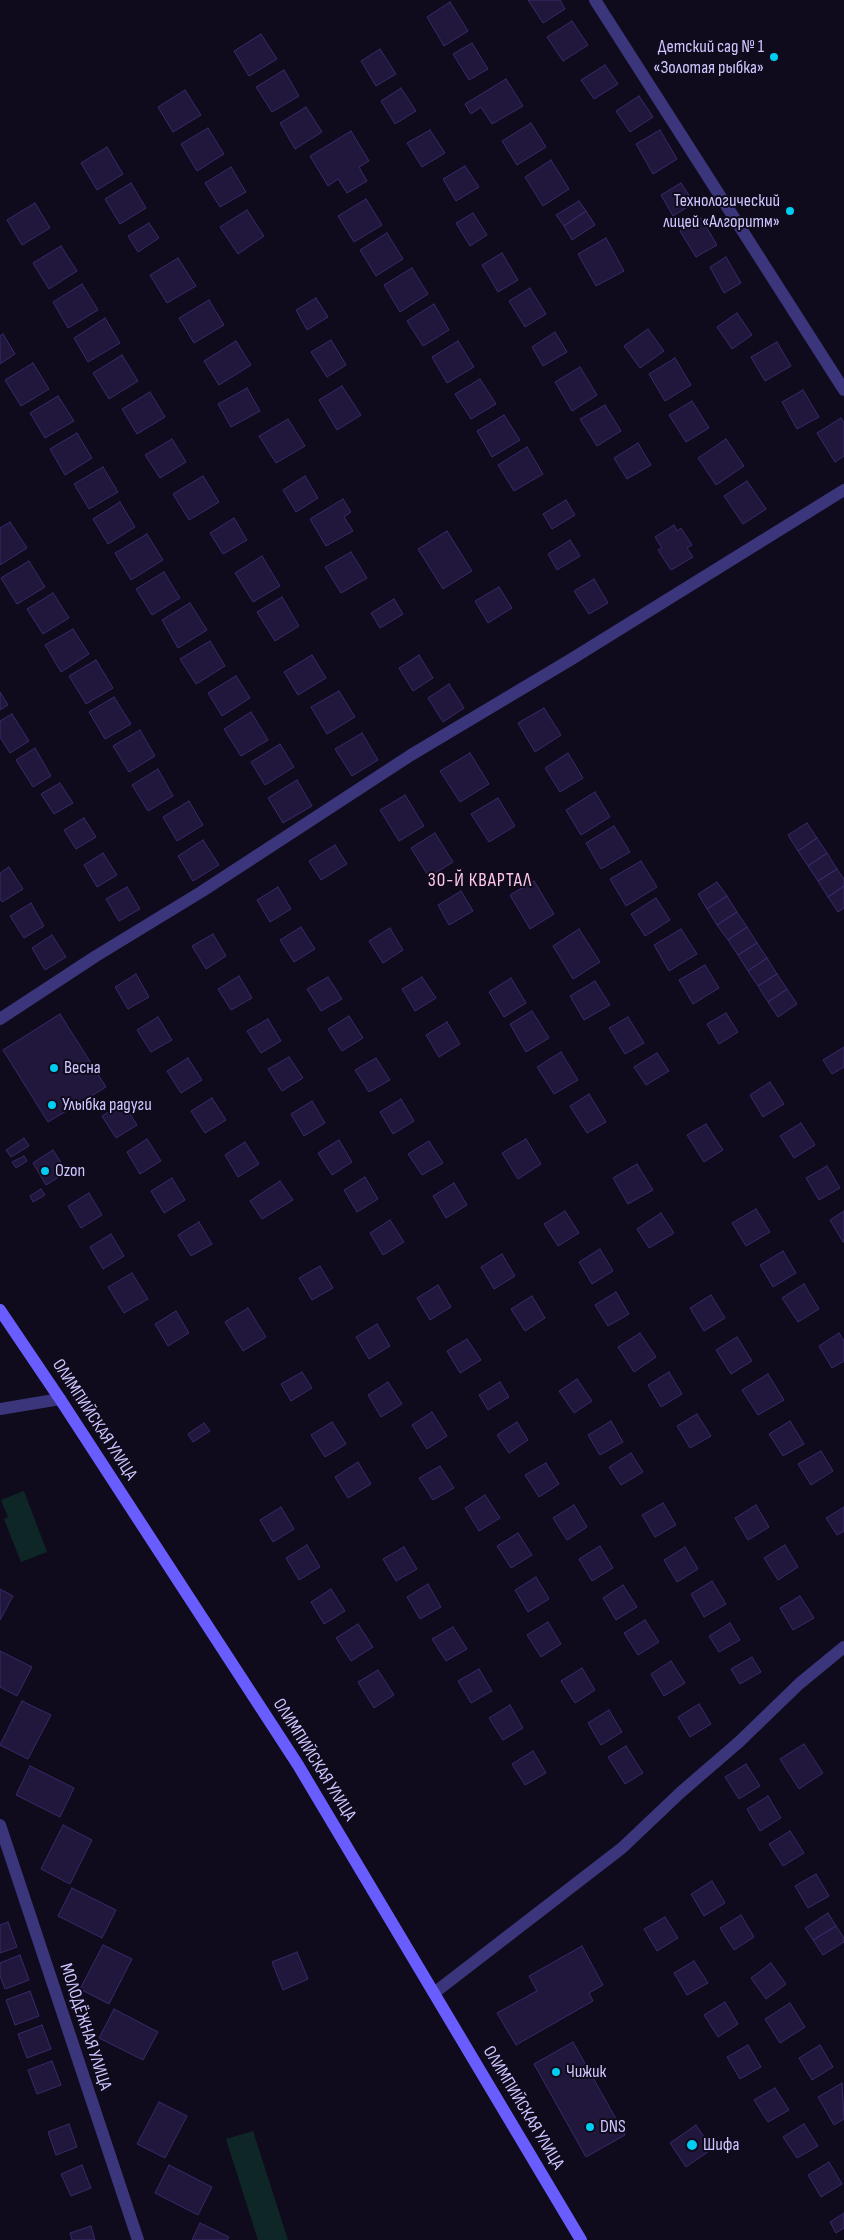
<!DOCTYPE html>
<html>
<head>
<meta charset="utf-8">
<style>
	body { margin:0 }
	canvas { display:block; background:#0f0b1c }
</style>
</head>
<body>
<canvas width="844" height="2240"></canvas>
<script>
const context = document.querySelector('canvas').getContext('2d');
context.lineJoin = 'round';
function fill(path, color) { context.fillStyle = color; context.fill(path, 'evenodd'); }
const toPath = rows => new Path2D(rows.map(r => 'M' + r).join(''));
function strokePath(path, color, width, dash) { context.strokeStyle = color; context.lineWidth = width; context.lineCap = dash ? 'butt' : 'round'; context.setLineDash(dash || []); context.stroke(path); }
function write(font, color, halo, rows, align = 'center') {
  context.font = font + ' "Sofia Sans Condensed",sans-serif'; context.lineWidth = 4; context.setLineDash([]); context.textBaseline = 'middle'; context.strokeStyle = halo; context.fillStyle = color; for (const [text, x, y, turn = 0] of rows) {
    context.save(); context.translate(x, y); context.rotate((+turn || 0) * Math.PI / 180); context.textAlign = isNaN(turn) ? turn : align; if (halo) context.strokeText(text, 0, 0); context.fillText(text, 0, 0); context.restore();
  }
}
const green = toPath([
	[24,1491,47,1552,21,1562,4,1519,8,1517,1,1500],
	[253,2131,288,2240,258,2240,226,2139]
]);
const building = toPath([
	[528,0,560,0,565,9,543,23,528,0],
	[450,2,468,31,444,46,427,17,450,2],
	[572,21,588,45,563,61,547,37,572,21],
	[261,34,277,59,249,76,234,51,261,34],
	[472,43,488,69,469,80,453,54,472,43],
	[380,49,396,74,376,86,361,61,380,49],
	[605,65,618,84,594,99,581,80,605,65],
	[284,70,299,96,272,112,256,87,284,70],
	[506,79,523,106,492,124,481,107,471,114,465,104,506,79],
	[401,88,416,111,395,124,381,101,401,88],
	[185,90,201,115,173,132,158,107,185,90],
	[639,96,653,117,630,132,616,111,639,96],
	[306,107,322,132,295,149,280,123,306,107],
	[531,123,546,147,517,165,502,141,531,123],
	[208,128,224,154,197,171,181,144,208,128],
	[430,130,445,153,422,167,407,143,430,130],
	[660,130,677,159,653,174,636,144,660,130],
	[351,131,369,161,359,167,367,181,347,193,338,179,328,186,310,156,351,131],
	[107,147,123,174,97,190,81,163,107,147],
	[551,160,569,189,543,206,525,177,551,160],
	[465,166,479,187,456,201,443,179,465,166],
	[231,167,246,192,220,207,205,183,231,167],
	[131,183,146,208,120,224,105,199,131,183],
	[681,183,694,203,673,216,661,195,681,183],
	[366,199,382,225,354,242,338,216,366,199],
	[579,201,586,211,564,226,556,215,579,201],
	[35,203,50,228,22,245,7,220,35,203],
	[247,210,264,236,238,254,220,227,247,210],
	[586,211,595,225,572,240,564,226,586,211],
	[473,213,487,235,470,246,456,223,473,213],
	[701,218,717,245,696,257,680,231,701,218],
	[149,223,159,238,138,252,128,236,149,223],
	[387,233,403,259,376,276,360,250,387,233],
	[606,238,624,271,596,286,578,254,606,238],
	[61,246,77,271,49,289,33,263,61,246],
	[502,253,518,280,498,292,482,265,502,253],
	[726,257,741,283,724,293,710,267,726,257],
	[178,258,196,286,167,303,150,275,178,258],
	[412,268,428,294,400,312,384,285,412,268],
	[82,284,98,310,68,328,53,302,82,284],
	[530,288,546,314,525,327,509,301,530,288],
	[316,298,328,317,307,330,296,310,316,298],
	[209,300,224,325,194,343,179,318,209,300],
	[434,304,449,330,423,346,407,321,434,304],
	[737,313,752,335,732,349,717,327,737,313],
	[105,318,120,343,88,362,74,338,105,318],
	[648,329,664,351,640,368,624,346,648,329],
	[555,332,567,352,543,366,532,347,555,332],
	[3,334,15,354,0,364,0,336,3,334],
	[331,340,346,365,327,377,311,352,331,340],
	[236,341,251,365,219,385,204,361,236,341],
	[458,341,474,367,447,383,432,357,458,341],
	[777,342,791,366,765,381,751,357,777,342],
	[122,355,138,381,109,399,93,373,122,355],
	[675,358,691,385,665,401,649,374,675,358],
	[33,363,49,389,21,406,5,380,33,363],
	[580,367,597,395,572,411,555,382,580,367],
	[480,379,496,404,471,419,455,394,480,379],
	[342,386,361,415,337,430,319,400,342,386],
	[247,388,260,411,231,427,218,404,247,388],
	[803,390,819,417,797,429,782,402,803,390],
	[150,392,165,417,137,434,122,409,150,392],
	[58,396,74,421,45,438,30,413,58,396],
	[692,401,709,428,686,442,669,415,692,401],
	[605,405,621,431,597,446,580,419,605,405],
	[504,415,520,440,492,457,477,431,504,415],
	[841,418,844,423,844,456,835,462,817,433,841,418],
	[288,419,305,446,276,463,259,436,288,419],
	[77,433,92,458,65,475,50,449,77,433],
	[172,439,186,462,160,478,145,455,172,439],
	[726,439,744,466,716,485,698,458,726,439],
	[638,443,651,465,627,479,614,458,638,443],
	[527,447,543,474,514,491,498,465,527,447],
	[103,467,118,492,89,509,74,484,103,467],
	[203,476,219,502,189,520,173,494,203,476],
	[305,476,318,498,296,512,283,490,305,476],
	[747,481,766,509,743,524,724,496,747,481],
	[343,499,351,512,344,517,353,531,326,546,310,519,343,499],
	[566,500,575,515,552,529,543,514,566,500],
	[120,502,135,527,108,544,93,519,120,502],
	[234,518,247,540,223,554,210,533,234,518],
	[10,522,27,548,0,565,0,528,10,522],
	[674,525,677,531,681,528,692,545,687,548,693,557,671,570,658,550,662,548,655,537,674,525],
	[447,531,472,571,443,589,418,549,447,531],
	[147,534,163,560,131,580,115,553,147,534],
	[570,540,580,556,557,570,548,554,570,540],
	[351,552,367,578,341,593,325,567,351,552],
	[262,556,280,586,253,602,235,573,262,556],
	[29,561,45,587,17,604,1,578,29,561],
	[164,572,180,598,152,615,136,589,164,572],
	[594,579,608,603,589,614,574,591,594,579],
	[499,587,512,608,488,623,475,601,499,587],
	[53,593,69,618,43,634,27,609,53,593],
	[282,597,299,626,275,641,257,612,282,597],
	[394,599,403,614,380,628,371,613,394,599],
	[190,603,207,630,178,648,162,620,190,603],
	[73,629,89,654,61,672,45,645,73,629],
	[210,641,225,666,196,684,180,659,210,641],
	[312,655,326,678,298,695,284,672,312,655],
	[419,655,433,678,413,691,399,668,419,655],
	[96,660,113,688,86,704,69,676,96,660],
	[236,676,250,698,222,716,208,693,236,676],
	[449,684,464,708,443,722,428,698,449,684],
	[339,691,355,717,327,734,311,707,339,691],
	[0,692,8,705,0,710,0,692],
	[114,697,131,724,105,739,89,712,114,697],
	[544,708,561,735,535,752,518,723,544,708],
	[251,712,268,740,241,756,224,729,251,712],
	[12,714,29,741,10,753,0,737,0,721,12,714],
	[140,730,155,756,129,772,113,746,140,730],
	[362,733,378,760,352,776,335,749,362,733],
	[280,744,294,767,265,785,251,762,280,744],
	[35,748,51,776,33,787,16,760,35,748],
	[470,753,489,784,460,802,440,771,470,753],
	[568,753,583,778,560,792,545,768,568,753],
	[158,769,173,796,148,811,132,785,158,769],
	[297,780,312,806,283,823,268,798,297,780],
	[60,783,73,803,54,814,41,794,60,783],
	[595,792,610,817,581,835,566,810,595,792],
	[405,795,424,826,399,841,380,810,405,795],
	[498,798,515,826,489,842,471,814,498,798],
	[189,801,203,825,177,841,163,817,189,801],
	[84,818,96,837,76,849,64,830,84,818],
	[807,823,817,838,798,851,788,835,807,823],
	[614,826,630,852,601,869,586,843,614,826],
	[435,833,453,862,429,877,411,848,435,833],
	[817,838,827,853,808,866,798,851,817,838],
	[203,840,219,865,193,881,178,856,203,840],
	[335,845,347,864,321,880,309,861,335,845],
	[103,853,117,875,97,887,84,865,103,853],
	[827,853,837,869,818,881,808,866,827,853],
	[641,861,657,887,626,906,610,879,641,861],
	[9,867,23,889,2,902,0,899,0,873,9,867],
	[837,869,844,879,844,886,828,897,818,881,837,869],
	[534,881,554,914,530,929,510,895,534,881],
	[717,882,727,896,707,909,698,894,717,882],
	[844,886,844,908,838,912,828,897,844,886],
	[127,887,140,909,119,921,106,899,127,887],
	[278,887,291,909,270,922,257,900,278,887],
	[461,891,473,911,449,925,438,905,461,891],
	[727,896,737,912,717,925,707,909,727,896],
	[656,898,670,920,645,936,631,914,656,898],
	[31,903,44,926,24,938,10,916,31,903],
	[737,912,747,927,728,940,717,925,737,912],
	[301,927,315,949,294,962,280,940,301,927],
	[747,927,757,943,738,955,728,940,747,927],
	[390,928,403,950,383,963,369,941,390,928],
	[579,929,600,962,573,979,553,946,579,929],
	[681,929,697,954,669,971,654,945,681,929],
	[213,934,226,956,206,969,192,946,213,934],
	[52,935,66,957,45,970,32,948,52,935],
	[757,943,767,958,748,971,738,955,757,943],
	[767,958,777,974,758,986,748,971,767,958],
	[705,965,719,988,693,1004,679,980,705,965],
	[136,974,149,997,128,1009,115,987,136,974],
	[777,974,787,989,768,1002,758,986,777,974],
	[239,976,252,998,231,1010,218,989,239,976],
	[328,977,342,999,321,1011,307,989,328,977],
	[422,977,436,998,415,1011,402,989,422,977],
	[511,978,526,1003,504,1017,489,992,511,978],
	[595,981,610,1005,584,1020,570,996,595,981],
	[787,989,797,1004,778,1017,768,1002,787,989],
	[532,1011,549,1038,526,1052,510,1024,532,1011],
	[726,1013,738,1032,719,1044,707,1024,726,1013],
	[60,1014,106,1087,48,1122,3,1050,60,1014],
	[349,1016,363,1038,342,1051,328,1029,349,1016],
	[158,1017,172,1040,151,1052,137,1030,158,1017],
	[628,1017,644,1043,625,1054,609,1028,628,1017],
	[268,1019,281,1041,261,1053,247,1031,268,1019],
	[447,1022,460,1044,439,1057,426,1035,447,1022],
	[844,1047,844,1067,832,1074,823,1060,844,1047],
	[561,1052,578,1080,554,1094,537,1067,561,1052],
	[657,1053,669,1071,646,1085,634,1067,657,1053],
	[289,1057,303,1078,282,1091,268,1069,289,1057],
	[188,1058,202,1080,181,1093,167,1071,188,1058],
	[376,1058,390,1080,369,1092,355,1070,376,1058],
	[770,1082,784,1104,763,1117,750,1095,770,1082],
	[589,1094,606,1122,587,1133,570,1106,589,1094],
	[212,1098,226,1120,205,1133,191,1111,212,1098],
	[401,1099,414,1121,393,1134,380,1112,401,1099],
	[312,1101,325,1123,304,1136,291,1114,312,1101],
	[123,1103,137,1125,116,1138,102,1116,123,1103],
	[801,1123,815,1145,794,1158,780,1136,801,1123],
	[706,1124,723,1150,704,1162,687,1135,706,1124],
	[24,1138,29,1146,11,1157,6,1150,24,1138],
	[147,1139,161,1161,140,1174,127,1152,147,1139],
	[526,1139,541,1164,518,1179,502,1153,526,1139],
	[339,1140,352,1162,332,1175,318,1153,339,1140],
	[429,1141,443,1163,422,1175,408,1154,429,1141],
	[245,1142,259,1164,238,1177,225,1155,245,1142],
	[53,1150,67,1172,46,1185,33,1163,53,1150],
	[24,1156,27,1161,16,1168,12,1162,24,1156],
	[637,1164,653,1190,628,1204,613,1178,637,1164],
	[827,1166,840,1188,819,1200,806,1178,827,1166],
	[365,1177,378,1199,357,1212,344,1190,365,1177],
	[172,1178,185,1200,164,1213,151,1191,172,1178],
	[280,1181,293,1200,262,1219,250,1201,280,1181],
	[454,1183,467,1205,446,1218,433,1196,454,1183],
	[41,1189,45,1195,33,1202,30,1196,41,1189],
	[89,1193,102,1215,81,1228,68,1206,89,1193],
	[756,1209,770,1232,746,1246,732,1223,756,1209],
	[565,1211,579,1233,558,1246,544,1224,565,1211],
	[844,1211,844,1242,843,1242,830,1220,844,1211],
	[661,1213,674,1233,649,1248,637,1229,661,1213],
	[390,1220,404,1242,383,1255,370,1233,390,1220],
	[199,1222,212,1244,191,1256,178,1235,199,1222],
	[111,1234,124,1256,103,1269,90,1247,111,1234],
	[600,1249,613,1271,592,1284,579,1262,600,1249],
	[783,1251,796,1273,773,1287,760,1265,783,1251],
	[502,1254,515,1276,494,1289,481,1267,502,1254],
	[320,1266,333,1288,312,1300,299,1278,320,1266],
	[132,1273,148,1299,124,1313,108,1287,132,1273],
	[804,1284,819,1309,798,1322,782,1298,804,1284],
	[438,1285,451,1307,430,1320,417,1298,438,1285],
	[616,1292,629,1314,608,1326,595,1305,616,1292],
	[711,1295,725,1318,704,1331,690,1308,711,1295],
	[532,1296,545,1318,525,1331,511,1309,532,1296],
	[248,1308,266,1337,243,1351,225,1322,248,1308],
	[176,1311,189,1333,168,1346,155,1324,176,1311],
	[377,1324,390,1346,369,1359,356,1337,377,1324],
	[640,1333,656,1357,634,1372,618,1347,640,1333],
	[839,1333,844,1341,844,1361,832,1368,819,1346,839,1333],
	[737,1337,752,1361,731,1374,716,1350,737,1337],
	[467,1339,481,1360,460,1373,447,1351,467,1339],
	[302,1372,312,1388,291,1401,281,1384,302,1372],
	[669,1372,682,1394,661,1407,648,1385,669,1372],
	[768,1374,784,1400,758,1415,742,1390,768,1374],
	[577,1379,592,1401,574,1413,559,1391,577,1379],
	[388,1382,402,1404,381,1417,368,1395,388,1382],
	[500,1382,509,1397,488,1410,479,1395,500,1382],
	[432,1412,447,1436,427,1449,412,1425,432,1412],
	[697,1414,711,1436,690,1448,677,1426,697,1414],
	[611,1421,623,1442,600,1455,588,1435,611,1421],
	[790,1421,804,1444,783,1456,769,1434,790,1421],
	[332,1422,346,1444,325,1457,311,1435,332,1422],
	[517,1422,528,1440,509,1453,497,1435,517,1422],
	[204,1423,210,1431,193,1442,188,1434,204,1423],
	[821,1451,833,1471,811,1485,798,1464,821,1451],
	[631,1453,643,1472,621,1485,609,1467,631,1453],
	[358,1462,371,1484,348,1498,335,1477,358,1462],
	[546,1463,559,1484,539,1497,525,1475,546,1463],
	[440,1466,454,1488,433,1500,419,1478,440,1466],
	[485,1495,500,1518,479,1531,465,1508,485,1495],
	[663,1503,676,1525,655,1537,642,1515,663,1503],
	[574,1505,587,1527,567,1540,553,1518,574,1505],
	[756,1505,769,1527,748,1540,735,1518,756,1505],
	[281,1507,294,1529,273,1542,260,1520,281,1507],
	[844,1507,844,1531,837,1535,826,1518,844,1507],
	[518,1533,532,1555,511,1568,497,1546,518,1533],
	[307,1545,320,1567,299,1580,286,1558,307,1545],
	[785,1545,798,1567,778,1580,764,1558,785,1545],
	[600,1546,613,1568,592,1581,579,1559,600,1546],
	[404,1547,417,1569,396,1581,383,1559,404,1547],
	[685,1547,698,1569,677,1582,664,1560,685,1547],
	[536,1577,549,1599,528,1612,515,1590,536,1577],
	[712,1581,726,1604,704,1617,691,1594,712,1581],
	[428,1584,441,1607,420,1619,407,1597,428,1584],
	[623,1585,637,1607,616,1620,603,1598,623,1585],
	[0,1589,13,1596,0,1620,0,1589],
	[331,1589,345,1611,324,1624,311,1602,331,1589],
	[800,1596,814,1618,793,1630,780,1608,800,1596],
	[645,1620,659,1642,638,1655,624,1633,645,1620],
	[548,1622,561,1644,541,1657,527,1635,548,1622],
	[730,1623,740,1640,719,1652,709,1636,730,1623],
	[358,1624,373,1647,351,1661,336,1638,358,1624],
	[453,1627,467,1649,446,1661,432,1639,453,1627],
	[0,1651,32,1667,17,1696,0,1687,0,1651],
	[752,1657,761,1672,740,1684,731,1669,752,1657],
	[671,1661,685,1683,664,1696,651,1674,671,1661],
	[582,1668,595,1690,575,1703,561,1681,582,1668],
	[479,1669,492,1691,471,1703,458,1681,479,1669],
	[378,1670,394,1695,374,1708,358,1682,378,1670],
	[22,1701,51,1715,28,1759,0,1745,22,1701],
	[699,1704,711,1724,690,1737,678,1717,699,1704],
	[510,1705,523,1728,503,1740,489,1718,510,1705],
	[609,1710,622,1732,601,1745,588,1723,609,1710],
	[804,1744,823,1773,799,1789,780,1759,804,1744],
	[626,1746,643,1773,625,1784,608,1757,626,1746],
	[533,1751,546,1773,525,1785,512,1764,533,1751],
	[746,1764,760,1786,739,1799,725,1777,746,1764],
	[30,1766,74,1788,60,1817,16,1795,30,1766],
	[768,1796,781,1818,760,1831,747,1809,768,1796],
	[63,1825,92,1840,70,1884,41,1869,63,1825],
	[790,1831,804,1853,783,1866,769,1844,790,1831],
	[816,1874,829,1896,808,1908,795,1886,816,1874],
	[712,1881,725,1903,704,1916,691,1894,712,1881],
	[72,1888,116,1910,102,1938,58,1916,72,1888],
	[828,1913,836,1926,813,1940,805,1928,828,1913],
	[741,1915,754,1937,734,1950,720,1928,741,1915],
	[665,1917,678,1938,657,1951,644,1929,665,1917],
	[8,1922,17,1947,0,1953,0,1925,8,1922],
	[836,1926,844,1938,844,1942,823,1955,813,1940,836,1926],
	[103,1945,132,1959,109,2004,80,1989,103,1945],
	[582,1946,603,1985,589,1993,593,2001,516,2045,497,2013,537,1991,529,1976,582,1946],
	[297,1952,308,1979,283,1990,272,1962,297,1952],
	[20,1955,29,1980,5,1989,0,1976,0,1963,20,1955],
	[694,1961,708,1983,687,1995,674,1973,694,1961],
	[771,1963,786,1984,766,1999,751,1978,771,1963],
	[30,1991,39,2016,15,2025,6,2000,30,1991],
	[725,2002,738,2024,718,2037,704,2015,725,2002],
	[790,2003,805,2027,780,2043,765,2019,790,2003],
	[114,2009,158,2032,143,2060,99,2038,114,2009],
	[42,2025,51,2049,27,2058,18,2034,42,2025],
	[573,2042,625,2135,586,2157,534,2064,573,2042],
	[748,2045,761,2067,740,2079,727,2057,748,2045],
	[820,2045,833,2067,812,2080,799,2058,820,2045],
	[52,2061,61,2085,37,2094,28,2070,52,2061],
	[842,2083,844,2119,834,2125,818,2097,842,2083],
	[775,2088,789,2110,768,2122,754,2100,775,2088],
	[159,2102,187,2116,165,2158,137,2144,159,2102],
	[69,2124,77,2147,56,2155,48,2132,69,2124],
	[804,2124,818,2146,797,2158,783,2137,804,2124],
	[696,2125,712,2149,686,2167,670,2143,696,2125],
	[829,2162,842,2184,821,2197,808,2175,829,2162],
	[82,2165,91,2188,71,2196,61,2174,82,2165],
	[169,2165,212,2187,198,2215,155,2193,169,2165],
	[844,2213,844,2228,836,2233,830,2222,844,2213],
	[200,2223,229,2237,227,2240,192,2240,200,2223],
	[91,2226,95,2240,72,2240,70,2233,91,2226]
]);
const street = toPath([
	[595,0,844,390],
	[0,1019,96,956,201,892,411,755,570,660,844,490],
	[0,1409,60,1399],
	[0,1825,138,2240],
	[434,1993,622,1848,681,1792,739,1742,799,1684,844,1647]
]);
const secondary = toPath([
	[0,1310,60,1399,298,1765,581,2240]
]);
const markers = [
	[774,57,5,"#00cdf1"],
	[790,211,5,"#00cdf1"],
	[54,1068,5,"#00cdf1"],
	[52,1105,5,"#00cdf1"],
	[45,1171,5,"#00cdf1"],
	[556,2072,5,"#00cdf1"],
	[590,2127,5,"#00cdf1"],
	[692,2145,6,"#00cdf1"]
];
const poiNames = [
	["Детский сад № 1",764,47,"right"],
	["«Золотая рыбка»",764,68,"right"],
	["Технологический",780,201,"right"],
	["лицей «Алгоритм»",780,222,"right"],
	["Весна",64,1068],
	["Улыбка радуги",62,1105],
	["Ozon",55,1171],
	["Чижик",566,2072],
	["DNS",600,2127],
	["Шифа",703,2145]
];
const streetNames = [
	["ОЛИМПИЙСКАЯ УЛИЦА",94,1420,57],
	["ОЛИМПИЙСКАЯ УЛИЦА",314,1760,58],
	["МОЛОДЁЖНАЯ УЛИЦА",85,2027,72],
	["ОЛИМПИЙСКАЯ УЛИЦА",523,2108,59]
];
const neighbourhoodNames = [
	["30-Й КВАРТАЛ",480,881]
];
fill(green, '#0e2626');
fill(building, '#21173d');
strokePath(building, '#392969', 1);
strokePath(street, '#3b357c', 12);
strokePath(secondary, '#695dff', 12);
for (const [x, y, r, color] of markers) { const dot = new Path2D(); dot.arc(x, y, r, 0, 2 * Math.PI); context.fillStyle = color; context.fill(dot); strokePath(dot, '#0f0b1c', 2); }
write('18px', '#cfc6ff', '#0f0b1c', poiNames, 'left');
write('18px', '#cfc6ff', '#0f0b1c', streetNames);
context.letterSpacing = '1px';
write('19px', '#ffc8e8', '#0f0b1c', neighbourhoodNames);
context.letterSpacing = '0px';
</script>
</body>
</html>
